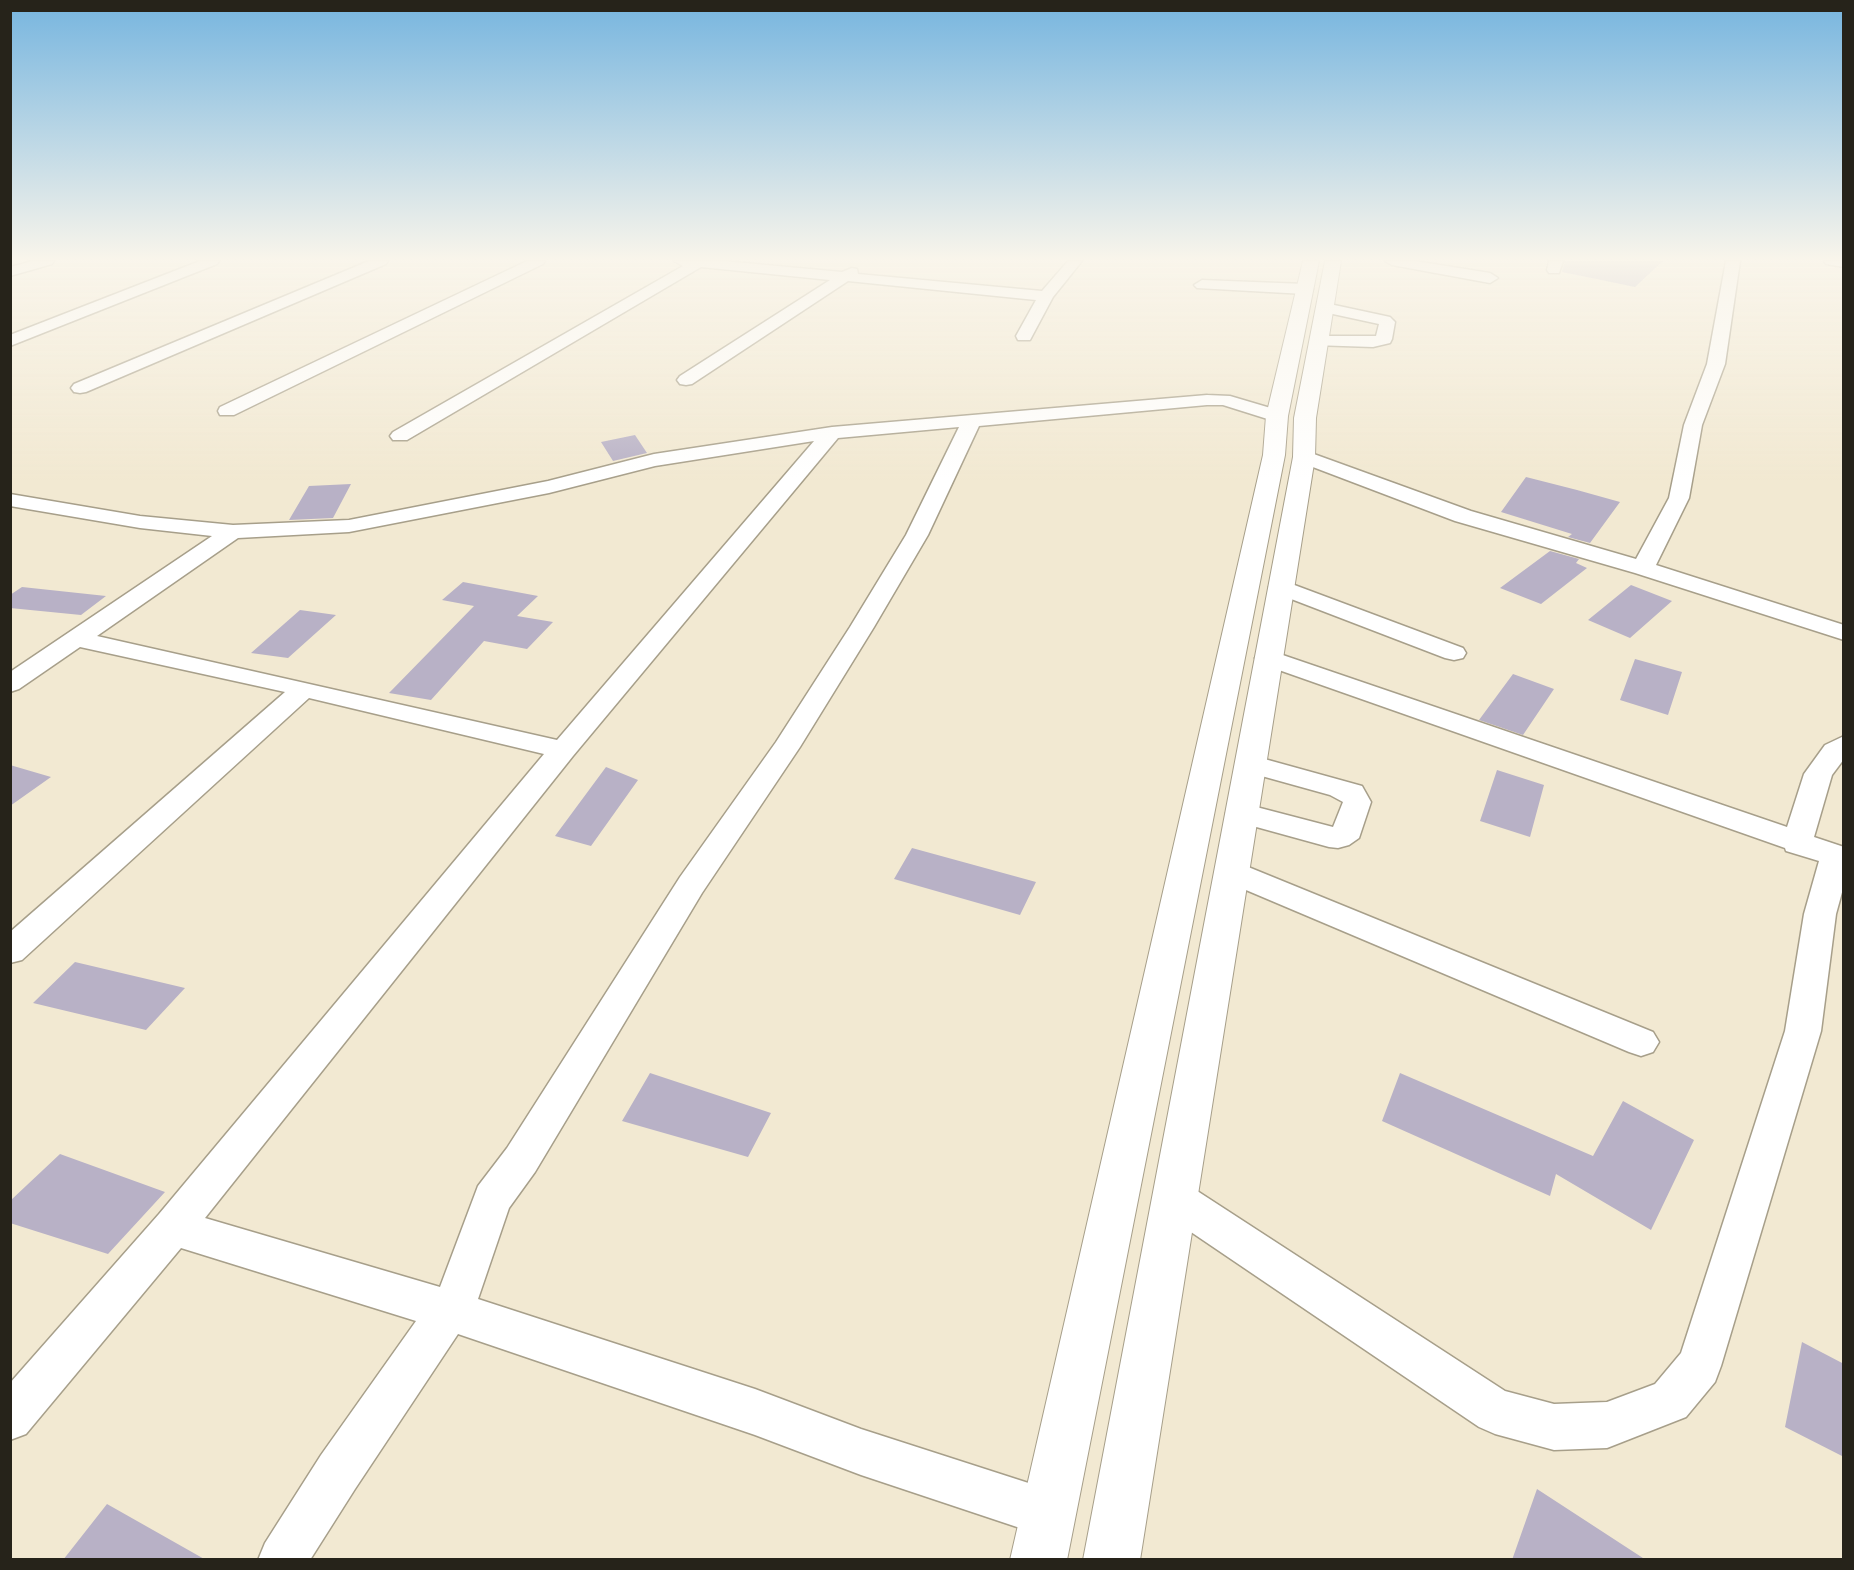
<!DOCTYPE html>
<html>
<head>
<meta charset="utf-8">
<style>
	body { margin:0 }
	#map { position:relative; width:1854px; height:1570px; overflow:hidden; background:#f2e9d2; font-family:Raleway,sans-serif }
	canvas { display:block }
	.frame { position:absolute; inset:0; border:12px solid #26231a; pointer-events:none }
</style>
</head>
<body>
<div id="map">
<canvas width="1854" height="1570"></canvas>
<div class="frame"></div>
</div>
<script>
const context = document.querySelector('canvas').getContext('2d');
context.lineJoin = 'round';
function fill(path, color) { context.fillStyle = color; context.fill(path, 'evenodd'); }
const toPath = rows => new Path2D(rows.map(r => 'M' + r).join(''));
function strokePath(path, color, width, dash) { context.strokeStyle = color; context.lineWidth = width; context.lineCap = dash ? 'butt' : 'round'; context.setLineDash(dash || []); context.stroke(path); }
const building = toPath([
	[1565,261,1663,261,1635,287,1562,272],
	[635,435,647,453,613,461,601,442],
	[1526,477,1577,490,1620,502,1590,543,1568,537,1572,534,1501,512],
	[351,484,333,518,289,520,309,486],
	[1550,551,1579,559,1576,563,1587,568,1541,604,1500,588],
	[463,582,538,596,517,616,553,622,527,649,484,641,431,700,389,693,474,606,442,600],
	[1631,585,1672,601,1630,638,1588,620],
	[22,587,106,596,81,615,10,608,10,595],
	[300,610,336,615,288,658,251,653],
	[1635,659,1682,672,1668,715,1620,700],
	[1513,674,1554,689,1523,735,1479,720],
	[10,765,51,777,10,806],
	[606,767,638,780,591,846,555,836],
	[1497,770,1544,785,1530,837,1480,821],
	[912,848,1036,882,1020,915,894,879],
	[75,962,185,988,146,1030,33,1003],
	[650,1073,771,1113,748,1157,622,1121],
	[1400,1073,1593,1156,1623,1101,1694,1140,1651,1230,1556,1174,1550,1196,1382,1121],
	[60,1154,165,1192,108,1254,10,1223,10,1201],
	[1802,1342,1844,1364,1844,1457,1785,1427],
	[1537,1489,1646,1560,1512,1560],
	[107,1504,206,1560,63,1560]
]);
const minor = toPath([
	[33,261,54,261,52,264,10,276,10,267,33,261],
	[200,261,219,261,217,264,10,346,10,335,200,261],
	[369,261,388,261,386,264,86,392,80,393,74,392,71,388,74,384,369,261],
	[527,261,545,261,543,264,234,415,220,415,218,411,220,407,527,261],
	[674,261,723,261,842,272,852,268,857,269,858,274,1042,291,1068,261,1082,261,1053,297,1030,340,1018,340,1016,336,1036,300,848,281,692,384,686,385,680,384,677,380,680,376,830,280,701,267,407,440,393,440,390,436,393,432,683,266,674,261],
	[1385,261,1415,261,1490,273,1498,278,1490,283,1392,265,1385,261],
	[1549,261,1563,261,1559,273,1549,273,1547,270,1549,261],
	[1726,261,1740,261,1725,364,1702,425,1689,498,1656,565,1844,625,1844,640,1635,573,1455,521,1297,461,1294,457,1297,453,1311,453,1471,511,1636,559,1669,498,1684,425,1707,364,1726,261],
	[1824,261,1844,261,1844,267,1826,264,1824,261],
	[1202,280,1305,284,1313,289,1305,294,1197,288,1194,285,1202,280],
	[1325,303,1390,317,1395,322,1392,339,1390,343,1373,347,1313,345,1311,341,1319,336,1376,336,1379,324,1319,311,1317,308,1319,305,1325,303],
	[1207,395,1230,396,1284,412,1286,416,1284,420,1277,422,1223,405,1207,405,979,426,928,535,874,627,800,747,702,893,535,1172,509,1208,478,1299,755,1389,861,1429,1047,1489,1064,1496,1071,1513,1064,1530,1047,1537,861,1475,755,1435,458,1334,355,1489,310,1560,258,1560,265,1543,321,1455,416,1321,181,1248,26,1434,10,1440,10,1383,159,1214,544,754,309,698,22,960,10,963,10,932,285,692,80,647,19,689,10,692,10,672,212,536,140,528,10,506,10,494,140,516,233,525,349,520,548,481,654,454,832,427,1207,395],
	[959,427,906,535,850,627,776,742,680,877,507,1148,478,1186,440,1287,205,1218,573,756,838,438,959,427],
	[814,441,557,740,97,636,238,538,349,532,549,493,655,466,814,441],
	[1281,580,1463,648,1466,653,1463,658,1454,660,1445,658,1273,592,1269,587,1273,582,1281,580],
	[1268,650,1787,827,1804,774,1825,745,1844,736,1844,759,1832,775,1814,837,1844,847,1844,885,1836,914,1821,1031,1721,1366,1715,1382,1686,1417,1607,1448,1554,1450,1495,1434,1479,1427,1160,1211,1154,1198,1160,1185,1174,1180,1188,1185,1505,1391,1554,1404,1607,1402,1655,1384,1681,1353,1785,1031,1804,914,1819,861,1786,851,1785,848,1259,663,1255,658,1259,653,1268,650],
	[1250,755,1362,786,1371,802,1359,838,1349,845,1338,848,1329,847,1231,820,1226,813,1231,806,1241,803,1333,827,1343,802,1330,795,1240,770,1236,764,1240,758,1250,755],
	[1231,860,1653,1032,1659,1042,1653,1052,1641,1056,1629,1052,1220,879,1216,871,1220,863,1231,860]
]);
const highway = toPath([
	[1303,261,1319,261,1288,416,1285,455,1067,1560,1010,1560,1263,455,1266,416,1303,261],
	[1325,261,1341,261,1316,418,1315,457,1140,1560,1083,1560,1293,457,1294,418,1325,261]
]);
fill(building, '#b8b1c6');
strokePath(minor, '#a79f8a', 3);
strokePath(highway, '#a79f8a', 2);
fill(minor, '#fff');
fill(highway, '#fff');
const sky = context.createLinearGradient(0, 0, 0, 480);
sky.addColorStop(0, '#76b5df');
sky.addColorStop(0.54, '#f9f5eb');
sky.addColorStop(1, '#f9f5eb00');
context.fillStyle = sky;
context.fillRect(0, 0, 1854, 480);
</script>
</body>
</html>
